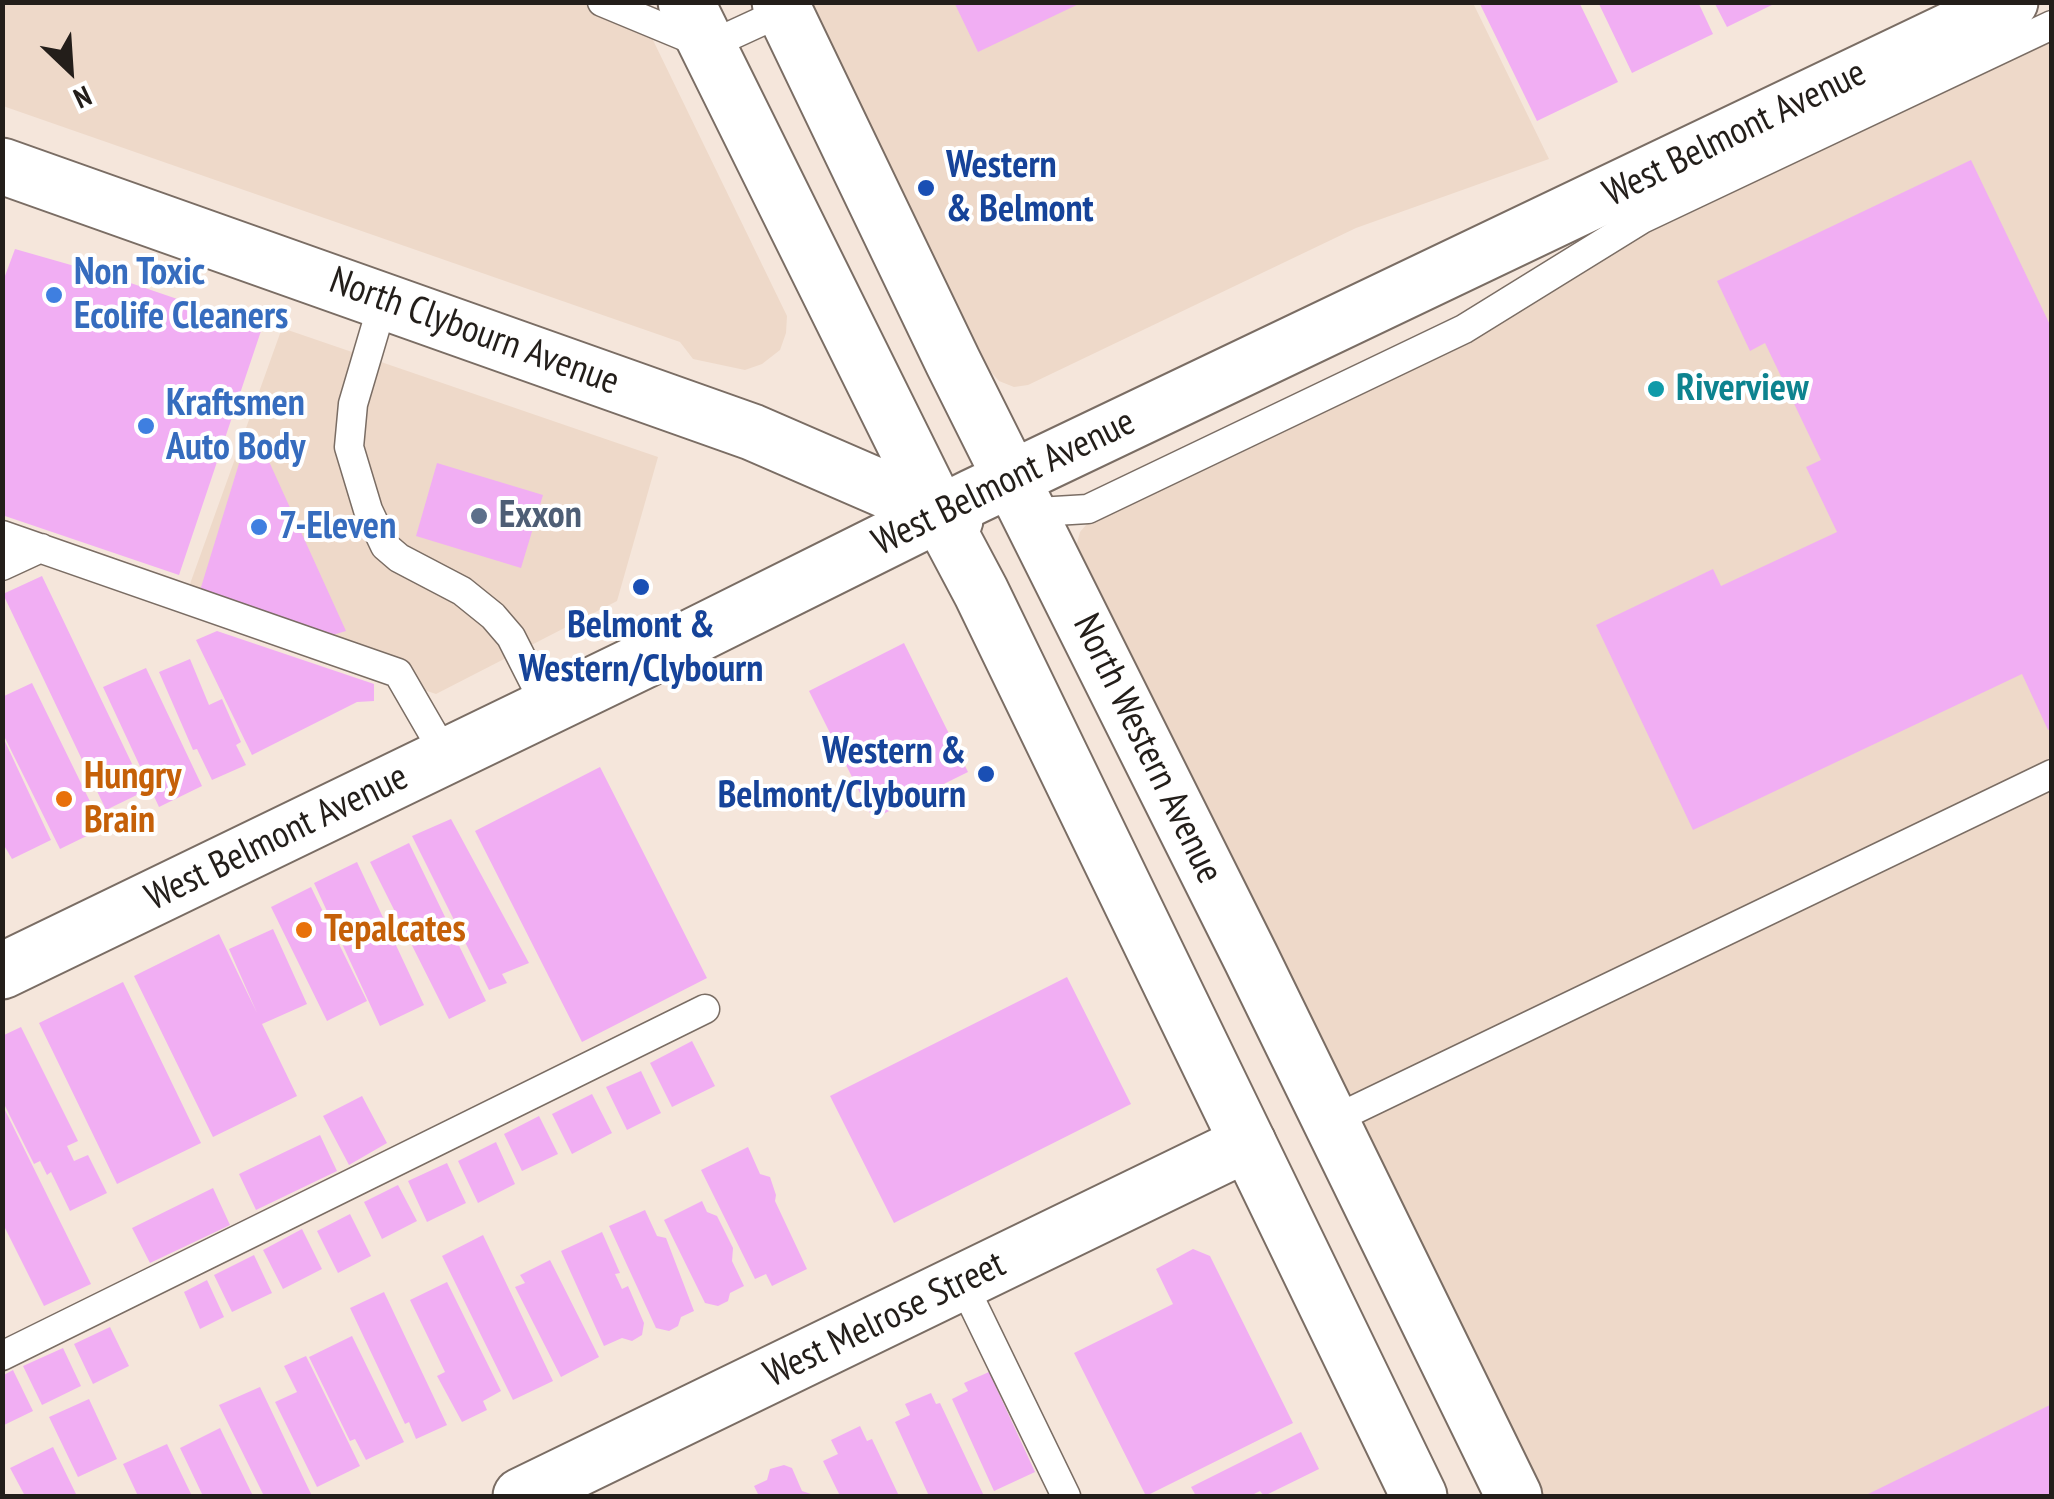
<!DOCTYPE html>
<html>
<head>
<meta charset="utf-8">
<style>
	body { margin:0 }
	#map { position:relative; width:2054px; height:1499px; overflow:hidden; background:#f5e6db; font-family:"PT Sans Narrow",sans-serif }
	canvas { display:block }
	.frame { position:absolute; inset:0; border:5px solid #231e1a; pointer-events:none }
	.north { position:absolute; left:20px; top:20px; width:100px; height:100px; -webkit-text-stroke:8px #fff; paint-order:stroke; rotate:155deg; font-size:28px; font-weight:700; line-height:40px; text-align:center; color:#231e1a }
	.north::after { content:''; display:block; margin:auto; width:35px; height:45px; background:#231e1a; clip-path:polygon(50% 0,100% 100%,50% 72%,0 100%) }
</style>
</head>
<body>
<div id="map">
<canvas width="2054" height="1499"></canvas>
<div class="frame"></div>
<div class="north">N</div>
</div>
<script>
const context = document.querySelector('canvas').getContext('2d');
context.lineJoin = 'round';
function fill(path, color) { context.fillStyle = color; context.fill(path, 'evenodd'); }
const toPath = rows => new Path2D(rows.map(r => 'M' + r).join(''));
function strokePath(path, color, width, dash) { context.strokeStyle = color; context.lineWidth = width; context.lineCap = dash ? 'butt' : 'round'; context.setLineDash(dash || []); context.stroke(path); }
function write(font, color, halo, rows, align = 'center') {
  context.font = font + ' "PT Sans Narrow",sans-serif'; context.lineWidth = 8; context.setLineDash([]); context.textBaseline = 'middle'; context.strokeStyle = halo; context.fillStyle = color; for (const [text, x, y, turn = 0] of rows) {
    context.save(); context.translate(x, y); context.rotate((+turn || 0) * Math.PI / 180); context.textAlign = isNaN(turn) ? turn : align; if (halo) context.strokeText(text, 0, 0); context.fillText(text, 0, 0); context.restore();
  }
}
const built = toPath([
	[3,3,635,3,787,316,786,333,780,350,762,364,745,370,693,359,680,342,3,106],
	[812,3,1473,3,1549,159,1356,228,1028,385,1014,387,999,381,985,365],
	[2051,37,2051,1496,1544,1496,1079,551,1077,543,1080,532,1092,518,1655,225],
	[282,328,658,457,617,601,436,694,181,609]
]);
const building = toPath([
	[954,2,1083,2,978,52],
	[1479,2,1579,2,1618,82,1537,121],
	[1598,2,1698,2,1713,34,1632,73],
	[1714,2,1778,2,1727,27],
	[1971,160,2052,329,2052,728,2048,730,2022,674,1693,830,1596,625,1713,569,1721,586,1837,532,1806,467,1821,460,1765,343,1750,351,1717,281],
	[15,249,113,277,262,328,179,575,2,515,2,284],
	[262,446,346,631,326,637,198,597,241,457],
	[437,463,543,495,521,568,416,536],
	[42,576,145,791,106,810,3,594],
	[217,631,374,684,374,701,357,702,252,755,196,640],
	[904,643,968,772,873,819,809,691],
	[190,659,209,705,222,699,241,742,236,745,246,765,212,780,197,749,193,750,159,672],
	[146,668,202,786,159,807,103,687],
	[32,683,103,828,60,849,2,732,2,697],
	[2,735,51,840,12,859,2,842],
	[600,767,707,978,582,1042,475,831],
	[451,819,529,963,502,974,507,983,489,990,412,836],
	[409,843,486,1001,449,1019,370,862],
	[357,862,424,1005,380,1026,314,883],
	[311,887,367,1001,327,1021,271,907],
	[273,929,307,1004,262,1024,297,1096,213,1137,134,976,219,934,257,1013,229,949],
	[1067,977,1131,1104,894,1223,830,1096],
	[123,982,201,1143,117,1184,39,1023],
	[21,1027,78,1141,67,1146,74,1161,88,1155,107,1193,70,1211,51,1172,47,1175,40,1161,34,1164,2,1100,2,1036],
	[692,1041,715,1086,672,1107,650,1063],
	[641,1071,661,1113,627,1130,606,1087],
	[592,1094,612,1133,572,1154,552,1114],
	[362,1096,387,1143,349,1165,323,1116],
	[2,1104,91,1284,44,1306,2,1222],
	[539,1116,558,1154,522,1171,504,1134],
	[320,1135,337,1171,256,1210,239,1174],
	[496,1142,515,1184,478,1203,458,1161],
	[748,1147,760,1174,770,1177,776,1195,775,1201,807,1269,772,1286,766,1274,755,1279,701,1170],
	[447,1163,466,1203,427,1222,408,1181],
	[398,1185,417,1221,382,1239,364,1202],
	[213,1188,230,1225,150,1263,132,1228],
	[702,1201,707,1212,717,1216,733,1248,732,1261,744,1286,730,1293,728,1301,718,1306,705,1303,664,1220],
	[645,1210,657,1236,666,1238,694,1311,681,1317,678,1326,669,1331,656,1328,609,1226],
	[350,1214,371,1256,338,1273,317,1231],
	[302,1229,322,1269,283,1289,263,1250],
	[602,1232,620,1273,615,1274,622,1289,628,1286,644,1323,642,1335,632,1341,622,1338,604,1346,561,1251],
	[483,1235,553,1381,513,1400,442,1256],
	[1193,1249,1210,1256,1293,1423,1146,1496,1074,1353,1173,1304,1156,1269],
	[254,1255,272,1293,232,1312,214,1275],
	[550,1260,599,1357,561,1377,515,1287,525,1283,520,1275],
	[207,1280,224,1317,200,1329,184,1292],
	[447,1282,501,1391,483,1401,487,1410,462,1422,437,1376,445,1372,410,1300],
	[384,1292,447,1425,416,1439,409,1422,405,1424,350,1308],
	[110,1327,129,1366,93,1384,74,1344],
	[352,1336,404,1442,366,1460,355,1439,350,1441,309,1357],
	[63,1348,81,1386,42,1405,23,1366],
	[306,1356,360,1466,317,1487,275,1402,297,1392,284,1366],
	[13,1370,33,1411,2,1426,2,1376],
	[989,1372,1035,1472,994,1491,952,1399,968,1391,964,1383],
	[260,1387,312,1496,264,1496,219,1405],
	[931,1393,936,1404,940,1403,984,1496,929,1496,895,1422,910,1415,905,1404],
	[89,1399,117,1459,78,1477,49,1417],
	[2052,1404,2052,1496,1864,1496],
	[860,1426,867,1441,872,1439,899,1496,840,1496,823,1461,838,1454,831,1440],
	[220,1428,253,1496,203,1496,180,1448],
	[1301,1432,1319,1469,1264,1496,1260,1491,1250,1496,1196,1496,1191,1487],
	[167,1444,192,1496,138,1496,123,1464],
	[53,1447,77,1496,25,1496,10,1468],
	[784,1465,792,1468,802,1491,817,1496,759,1496,754,1486,767,1480,770,1469]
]);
const service = toPath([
	[602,2,708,46,784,11],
	[384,299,353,404,349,447,368,510,385,546,399,558,462,591,493,616,511,637,547,708],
	[1021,513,1088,509,1464,329,1642,219,2052,25],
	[2,535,398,673,446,756],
	[2,566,41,548],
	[1331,1121,2052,774],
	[962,1282,1066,1496],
	[2,1356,705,1009]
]);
const minor = toPath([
	[521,1496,1248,1143]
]);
const secondary = toPath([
	[686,2,939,513,981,592,1419,1496],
	[780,2,953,362,1251,958,1514,1496],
	[2,166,752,432,955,520],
	[2,971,686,640,973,497,2010,2]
]);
const markers = [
	[926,188,10,"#1a4fb4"],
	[54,295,10,"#3f7fe0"],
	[1656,389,10,"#0f9aa8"],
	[146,426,10,"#3f7fe0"],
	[479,516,10,"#5c6f8a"],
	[259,527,10,"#3f7fe0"],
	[641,587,10,"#1a4fb4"],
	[986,774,10,"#1a4fb4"],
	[64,799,10,"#e8710a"],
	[304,930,10,"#e8710a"]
];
const streetNames = [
	["West Belmont Avenue",1735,134,-26],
	["North Clybourn Avenue",474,332,20],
	["West Belmont Avenue",1004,483,-26],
	["North Western Avenue",1147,749,64],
	["West Belmont Avenue",277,838,-26],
	["West Melrose Street",885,1320,-26]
];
const transitNames = [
	["Western",946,166],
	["& Belmont",946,210],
	["Belmont &",641,626,"center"],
	["Western/Clybourn",641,670,"center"],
	["Western &",966,752,"right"],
	["Belmont/Clybourn",966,796,"right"]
];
const shopNames = [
	["Non Toxic",74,273],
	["Ecolife Cleaners",74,317],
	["Kraftsmen",166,404],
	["Auto Body",166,448],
	["7-Eleven",279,527]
];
const cultureNames = [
	["Riverview",1676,389]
];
const serviceNames = [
	["Exxon",499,516]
];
const foodNames = [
	["Hungry",84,777],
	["Brain",84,821],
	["Tepalcates",324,930]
];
fill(built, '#eed9c9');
fill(building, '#f1aef3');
strokePath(service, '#7a6d64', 31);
strokePath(minor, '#7a6d64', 59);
strokePath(secondary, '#7a6d64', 59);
strokePath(service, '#fff', 28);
strokePath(minor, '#fff', 55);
strokePath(secondary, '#fff', 55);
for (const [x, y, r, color] of markers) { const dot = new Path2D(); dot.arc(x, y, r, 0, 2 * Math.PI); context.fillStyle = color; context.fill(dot); strokePath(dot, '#fff', 4); }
write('38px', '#231e1a', '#fff', streetNames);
write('bold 38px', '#164399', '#fff', transitNames, 'left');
write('bold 38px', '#366cbe', '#fff', shopNames, 'left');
write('bold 38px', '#0d838f', '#fff', cultureNames, 'left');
write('bold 38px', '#4e5e75', '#fff', serviceNames, 'left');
write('bold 38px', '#c56008', '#fff', foodNames, 'left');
</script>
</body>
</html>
